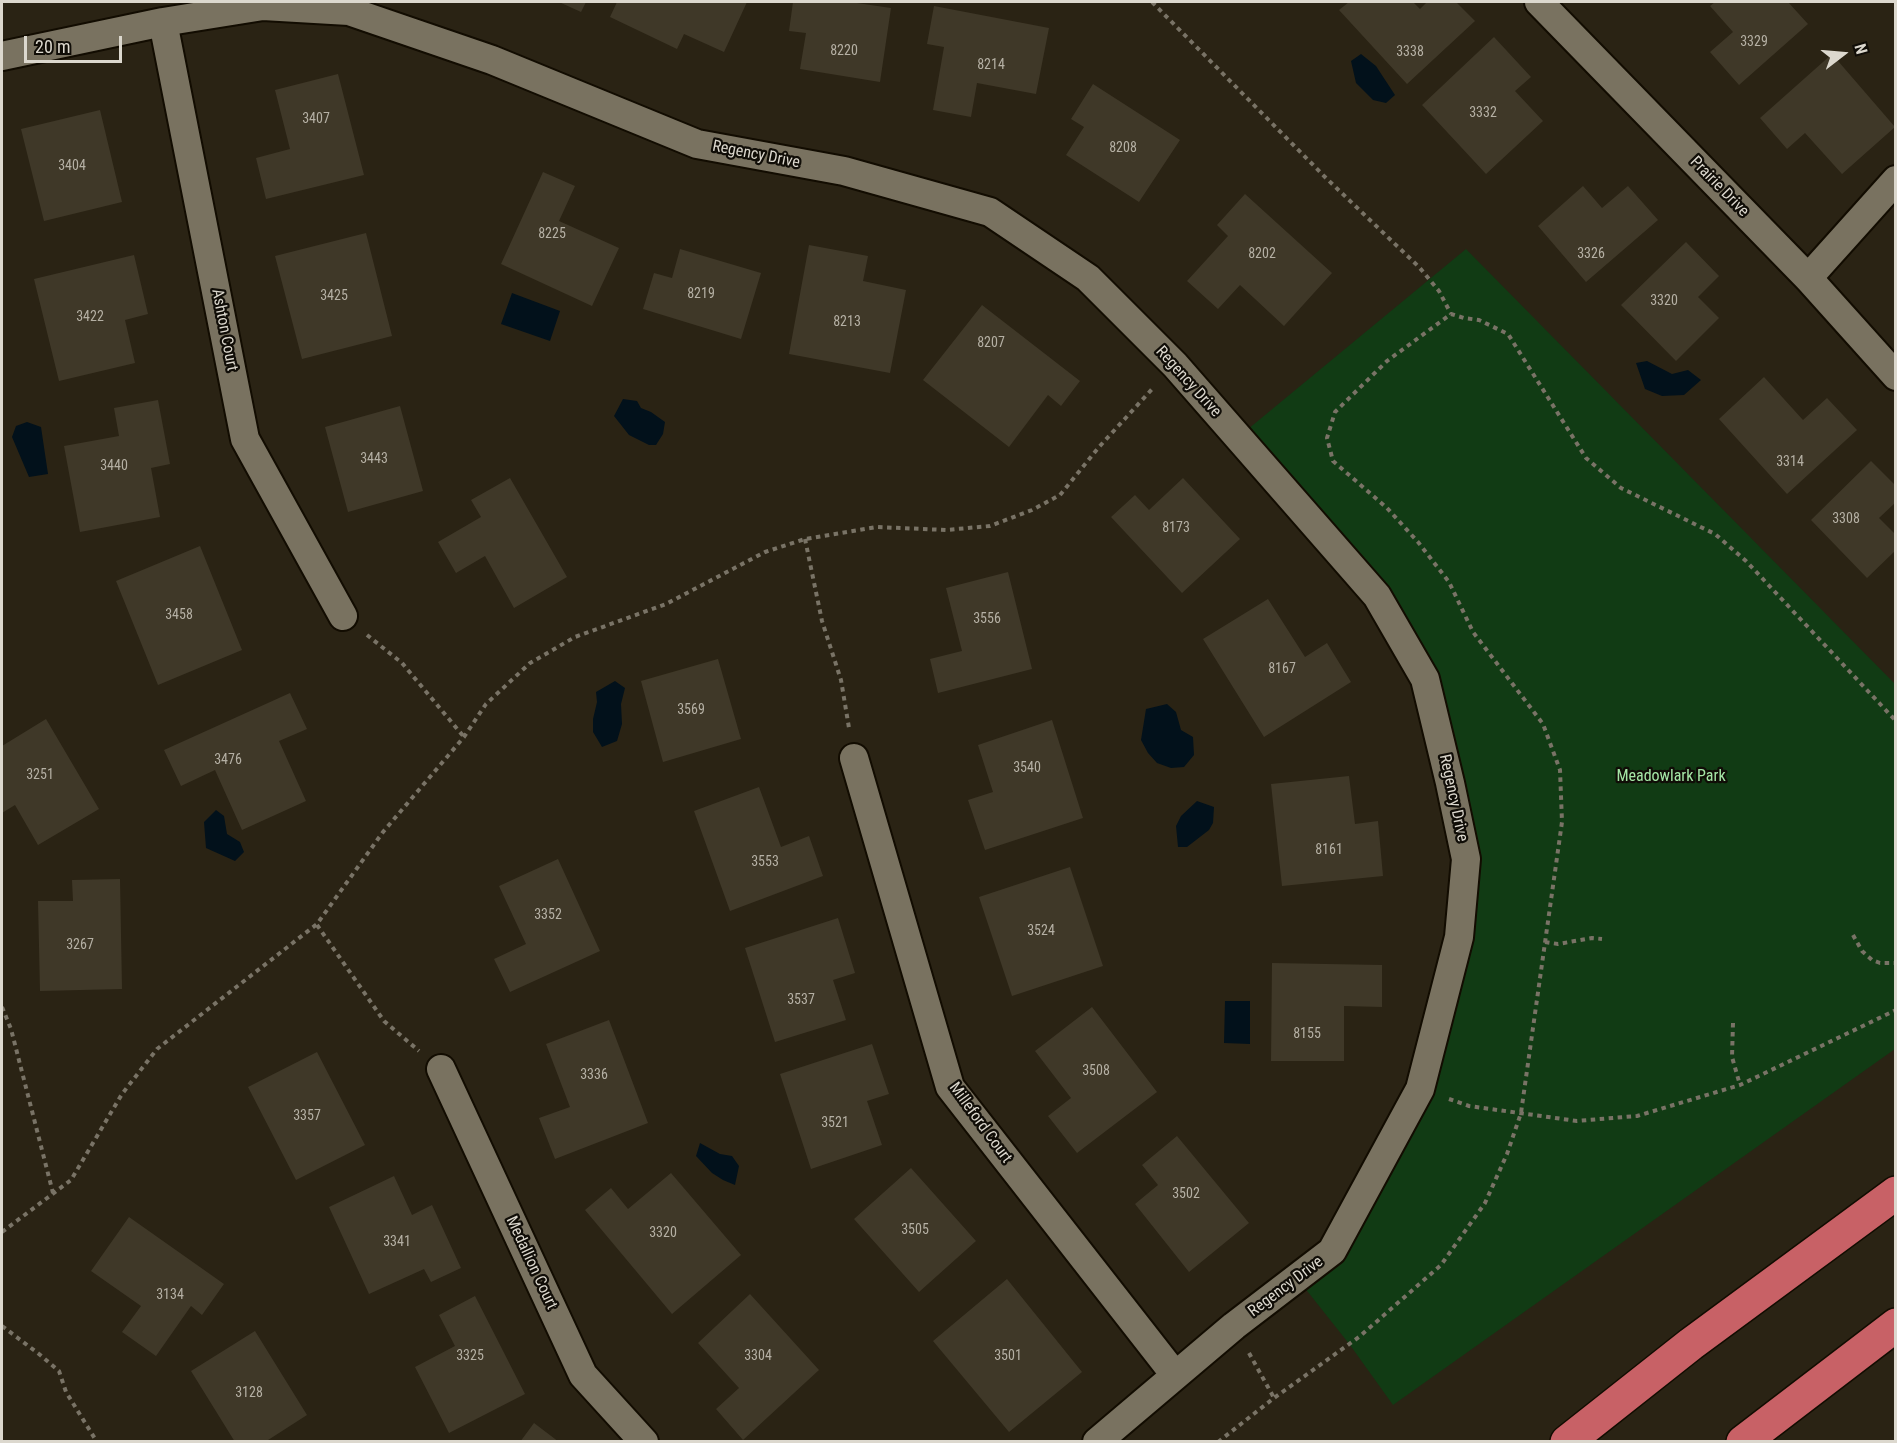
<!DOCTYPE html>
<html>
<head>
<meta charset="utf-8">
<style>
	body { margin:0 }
	#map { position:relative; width:1897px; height:1443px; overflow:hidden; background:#2a2314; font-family:"Roboto Condensed",sans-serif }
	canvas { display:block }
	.frame { position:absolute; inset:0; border:3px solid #dcd8ce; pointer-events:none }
	.north { position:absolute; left:1813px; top:24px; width:60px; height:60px; -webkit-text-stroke:4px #100d07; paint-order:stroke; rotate:74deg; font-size:16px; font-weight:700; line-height:24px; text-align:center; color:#dcd8ce }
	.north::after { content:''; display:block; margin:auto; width:21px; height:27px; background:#dcd8ce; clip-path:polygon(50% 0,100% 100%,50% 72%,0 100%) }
	.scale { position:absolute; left:24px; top:36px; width:98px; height:27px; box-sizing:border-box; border:3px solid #dcd8ce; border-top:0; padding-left:8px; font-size:18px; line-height:21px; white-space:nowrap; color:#dcd8ce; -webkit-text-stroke:4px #100d07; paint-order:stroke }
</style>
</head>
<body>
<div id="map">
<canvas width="1897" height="1443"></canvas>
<div class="frame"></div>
<div class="north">N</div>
<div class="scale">20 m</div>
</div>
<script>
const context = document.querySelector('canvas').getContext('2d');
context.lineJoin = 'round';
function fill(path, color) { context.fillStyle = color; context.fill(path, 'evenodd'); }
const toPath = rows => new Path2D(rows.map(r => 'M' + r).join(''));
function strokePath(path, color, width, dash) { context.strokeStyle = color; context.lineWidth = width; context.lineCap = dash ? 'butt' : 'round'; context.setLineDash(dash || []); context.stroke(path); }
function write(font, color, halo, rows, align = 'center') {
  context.font = font + ' "Roboto Condensed",sans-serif'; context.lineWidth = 4.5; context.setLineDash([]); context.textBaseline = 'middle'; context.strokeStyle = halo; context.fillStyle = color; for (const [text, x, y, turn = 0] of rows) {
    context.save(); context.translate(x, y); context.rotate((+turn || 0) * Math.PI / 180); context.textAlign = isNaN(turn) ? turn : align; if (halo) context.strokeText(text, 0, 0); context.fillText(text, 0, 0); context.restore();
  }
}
const green = toPath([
	[1466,249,1895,684,1895,1049,1393,1405,1350,1345,1300,1282,1405,1140,1458,869,1425,706,1363,585,1236,439]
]);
const water = toPath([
	[1361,54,1376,66,1395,95,1386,103,1373,100,1356,83,1351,61],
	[512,293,560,311,550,341,501,324],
	[1647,361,1672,374,1688,370,1701,380,1684,395,1662,396,1645,389,1636,363],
	[623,399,637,401,641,408,651,412,665,422,663,434,656,445,649,445,629,435,614,416],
	[27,422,41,427,48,474,29,477,12,437,16,426],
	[615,681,625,688,621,704,622,724,617,741,602,747,593,732,593,719,597,702,596,692],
	[1167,704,1176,712,1181,730,1193,737,1194,755,1184,767,1171,768,1157,763,1148,753,1141,740,1146,709],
	[1197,801,1214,807,1213,823,1209,830,1187,847,1178,847,1176,826,1181,816],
	[216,810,224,816,227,834,240,842,244,852,235,861,206,848,204,822],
	[1225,1001,1250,1001,1250,1044,1224,1043],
	[700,1143,720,1154,732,1156,739,1166,735,1185,723,1180,712,1173,696,1156]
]);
const building = toPath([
	[559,2,586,2,581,12],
	[617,2,747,2,724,52,684,34,677,49,610,17],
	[793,2,850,2,891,8,880,82,800,69,806,33,789,31],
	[1349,2,1413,2,1420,9,1427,2,1456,2,1475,21,1407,84,1339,10],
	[1715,2,1788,2,1808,24,1739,85,1710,52,1733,32,1710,6],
	[934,6,1049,28,1036,94,977,83,971,117,933,110,944,47,927,44],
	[1494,37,1531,77,1515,91,1543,121,1486,174,1422,105],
	[1832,54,1895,127,1842,174,1805,133,1787,149,1760,118],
	[338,74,364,175,266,199,256,158,290,149,275,90],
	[1093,84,1180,140,1139,202,1066,155,1084,127,1071,119],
	[100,110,122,202,44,221,21,129],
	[543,172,575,186,559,221,619,248,592,306,501,264],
	[1583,186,1602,208,1628,186,1658,220,1586,282,1538,226],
	[1245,194,1332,273,1284,326,1240,285,1218,309,1187,281,1228,236,1217,225],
	[366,233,392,336,302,359,275,256],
	[1686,242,1719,276,1698,297,1719,318,1676,361,1621,305],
	[809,245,868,256,863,281,906,290,890,373,789,354],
	[680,249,761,273,741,339,643,309,654,273,672,278],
	[134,255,148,314,125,320,135,363,59,381,34,279],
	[982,305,1080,381,1061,406,1048,395,1009,447,923,380],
	[1764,377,1803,420,1827,398,1857,430,1787,494,1719,419],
	[158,400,170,464,151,468,160,517,80,532,64,446,119,436,114,408],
	[400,406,423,491,348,512,325,427],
	[1871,461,1896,486,1896,502,1879,518,1896,535,1896,550,1867,578,1811,520],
	[510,478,567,577,514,608,485,556,456,573,438,542,481,517,471,500],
	[1183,478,1240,539,1182,593,1111,517,1135,495,1149,510],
	[200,546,242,650,158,685,116,581],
	[1008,572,1032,669,938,693,930,659,962,651,946,588],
	[1268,599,1305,657,1327,643,1351,682,1264,737,1203,639],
	[718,659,741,739,663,762,641,681],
	[290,693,307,729,279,741,306,801,242,830,215,770,181,786,164,750],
	[46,719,99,809,38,845,15,805,2,813,2,746],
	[1052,720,1083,818,985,850,968,800,993,792,978,745],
	[1349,776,1355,824,1378,821,1383,876,1282,886,1271,784],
	[759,787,781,847,809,836,823,876,730,911,694,811],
	[558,859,600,951,510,992,494,959,526,944,499,886],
	[1070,867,1103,966,1012,996,979,897],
	[120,879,122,989,40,991,38,901,73,901,72,880],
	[838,918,855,973,833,980,846,1020,775,1042,745,948],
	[1272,963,1382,965,1382,1007,1344,1006,1344,1061,1271,1061],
	[1092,1007,1157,1092,1077,1153,1048,1116,1071,1098,1035,1051],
	[609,1020,648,1123,555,1159,539,1118,570,1107,546,1044],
	[872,1044,889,1094,867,1101,882,1145,811,1169,780,1074],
	[317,1052,365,1145,296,1180,248,1087],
	[1177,1136,1249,1223,1189,1272,1135,1204,1158,1185,1142,1165],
	[911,1168,976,1241,919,1292,854,1219],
	[671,1173,741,1255,672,1314,585,1210,611,1188,628,1209],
	[394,1176,412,1215,432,1205,461,1268,431,1282,424,1269,369,1294,329,1207],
	[129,1217,224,1284,202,1315,191,1306,156,1356,122,1332,141,1306,91,1271],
	[1007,1279,1082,1372,1009,1432,933,1341],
	[750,1294,819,1370,743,1440,716,1409,739,1388,698,1343],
	[475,1296,525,1394,449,1433,415,1367,455,1346,439,1315],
	[255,1331,307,1415,265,1442,235,1442,191,1371],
	[534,1423,559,1442,520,1442]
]);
const path = toPath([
	[1152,2,1326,178,1419,267,1439,291,1451,314],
	[805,539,822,621,841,680,849,728],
	[367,635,402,663,464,737],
	[317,925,384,1021,419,1051],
	[1853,935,1862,951,1872,960,1880,963,1896,963],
	[1545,942,1558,944,1592,938,1602,939],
	[2,1007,11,1029,53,1193],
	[1733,1023,1732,1057,1740,1085],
	[1449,1099,1469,1106,1577,1121,1637,1116,1740,1085,1896,1010],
	[2,1232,71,1180,122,1094,157,1049,317,924,383,832,464,737,486,704,530,663,575,637,666,604,765,552,805,539,877,527,946,530,990,526,1032,510,1060,495,1099,447,1154,387],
	[2,1326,39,1354,59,1371,66,1392,97,1442],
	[1249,1353,1274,1398],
	[1218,1442,1274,1398,1359,1337,1441,1265,1485,1203,1507,1154,1521,1113,1562,822,1560,770,1543,724,1473,632,1449,582,1418,542,1387,508,1333,461,1327,438,1335,412,1387,361,1451,314,1464,318,1479,320,1508,334,1586,458,1621,488,1715,534,1746,561,1896,721]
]);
const minor = toPath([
	[1539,2,1808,278,1896,376],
	[163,22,245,439,343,616],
	[2,56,163,22,263,6,349,11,492,60,697,144,844,171,990,212,1088,278,1175,365,1377,596,1425,679,1450,783,1466,859,1459,937,1420,1089,1332,1251,1234,1326,1097,1442],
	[1808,278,1896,180],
	[854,758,950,1087,1175,1375],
	[441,1069,583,1375,644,1442]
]);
const motorway = toPath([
	[1567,1442,1691,1344,1896,1193],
	[1743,1442,1896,1325]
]);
const numberNames = [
	["3329",1754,42],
	["8220",844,51],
	["3338",1410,52],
	["8214",991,65],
	["3332",1483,113],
	["3407",316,119],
	["8208",1123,148],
	["3404",72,166],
	["8225",552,234],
	["8202",1262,254],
	["3326",1591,254],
	["8219",701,294],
	["3425",334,296],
	["3320",1664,301],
	["3422",90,317],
	["8213",847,322],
	["8207",991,343],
	["3443",374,459],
	["3314",1790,462],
	["3440",114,466],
	["3308",1846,519],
	["8173",1176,528],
	["3458",179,615],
	["3556",987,619],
	["8167",1282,669],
	["3569",691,710],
	["3476",228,760],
	["3540",1027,768],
	["3251",40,775],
	["8161",1329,850],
	["3553",765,862],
	["3352",548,915],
	["3524",1041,931],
	["3267",80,945],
	["3537",801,1000],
	["8155",1307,1034],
	["3508",1096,1071],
	["3336",594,1075],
	["3357",307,1116],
	["3521",835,1123],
	["3502",1186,1194],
	["3505",915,1230],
	["3320",663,1233],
	["3341",397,1242],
	["3134",170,1295],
	["3325",470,1356],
	["3304",758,1356],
	["3501",1008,1356],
	["3128",249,1393]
];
const streetNames = [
	["Regency Drive",756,155,11],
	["Prairie Drive",1719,187,46],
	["Ashton Court",224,330,79],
	["Regency Drive",1188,382,48],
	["Regency Drive",1453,798,78],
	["Milleford Court",980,1123,54],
	["Medallion Court",531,1263,65],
	["Regency Drive",1286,1287,-37]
];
const parkNames = [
	["Meadowlark Park",1671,777]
];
fill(green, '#113b14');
fill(water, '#02111b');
fill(building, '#3f3828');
strokePath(minor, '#120c01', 32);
strokePath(motorway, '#120c01', 36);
strokePath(path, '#797366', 4, [4.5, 4.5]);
strokePath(minor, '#797260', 28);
strokePath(motorway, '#c86166', 33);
write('14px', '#b5b0a4', null, numberNames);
write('16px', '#dcd8ce', '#100d07', streetNames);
write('16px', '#a4e6a5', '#100d07', parkNames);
</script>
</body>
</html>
